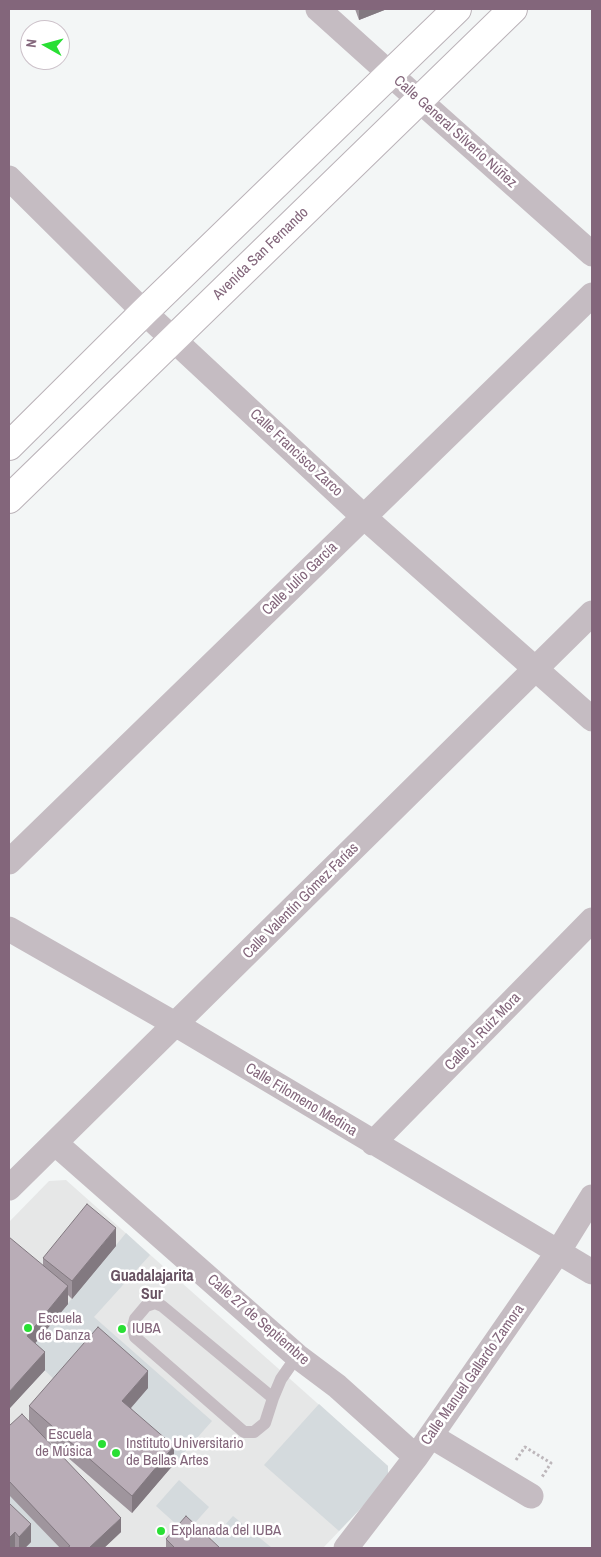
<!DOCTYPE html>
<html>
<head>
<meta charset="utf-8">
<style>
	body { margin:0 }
	#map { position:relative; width:601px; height:1557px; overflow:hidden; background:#f3f6f6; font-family:"Archivo Narrow",sans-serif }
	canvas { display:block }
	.frame { position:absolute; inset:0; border:10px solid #83667b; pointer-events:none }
	.north { position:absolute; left:20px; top:20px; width:50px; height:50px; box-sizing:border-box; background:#fff; border:1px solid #cdc2ca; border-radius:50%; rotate:277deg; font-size:14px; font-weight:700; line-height:20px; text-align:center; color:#83667b }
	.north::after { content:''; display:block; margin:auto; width:18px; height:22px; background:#29df34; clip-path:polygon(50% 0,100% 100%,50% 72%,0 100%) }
</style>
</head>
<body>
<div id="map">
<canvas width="601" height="1557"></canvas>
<div class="frame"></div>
<div class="north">N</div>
</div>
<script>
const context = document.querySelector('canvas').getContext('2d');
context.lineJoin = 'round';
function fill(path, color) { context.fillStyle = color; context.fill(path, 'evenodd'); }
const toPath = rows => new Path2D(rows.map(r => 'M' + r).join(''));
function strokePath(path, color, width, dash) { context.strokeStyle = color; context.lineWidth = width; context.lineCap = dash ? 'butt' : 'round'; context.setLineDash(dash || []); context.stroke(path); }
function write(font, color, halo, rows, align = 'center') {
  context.font = font + ' "Archivo Narrow",sans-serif'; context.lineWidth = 5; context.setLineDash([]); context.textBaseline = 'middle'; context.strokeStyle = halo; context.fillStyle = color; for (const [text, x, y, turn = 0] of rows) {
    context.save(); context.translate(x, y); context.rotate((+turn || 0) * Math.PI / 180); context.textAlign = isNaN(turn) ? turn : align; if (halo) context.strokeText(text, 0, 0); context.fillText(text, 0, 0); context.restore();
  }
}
const built = toPath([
	[66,1180,388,1466,388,1480,323,1548,9,1548,9,1222,49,1181]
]);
const green = toPath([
	[126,1233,150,1255,94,1317,212,1421,174,1464,122,1418,61,1386,27,1353],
	[319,1404,388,1466,388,1480,339,1531,264,1465],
	[179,1480,209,1507,186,1533,156,1506],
	[9,1494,60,1548,25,1548,31,1542,9,1520],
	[233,1516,272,1548,204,1548]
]);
const path = toPath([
	[516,1460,525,1447,551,1463,542,1477]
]);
const lane = toPath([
	[273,1398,162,1306,155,1303,146,1306,135,1319,133,1327,135,1337,244,1432,254,1432,265,1423,273,1398,281,1379,297,1356]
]);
const street = toPath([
	[318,9,419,100,592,254],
	[9,178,144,312,364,517,592,719],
	[9,862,592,295],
	[9,929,175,1024,592,1272],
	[55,1143,297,1356,337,1386,416,1457],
	[373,1143,592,920],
	[9,1188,592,613],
	[431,1436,531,1496],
	[346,1548,416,1457,558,1252,592,1197]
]);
const primary = toPath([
	[9,446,144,312,457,9],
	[9,499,513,9]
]);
const wall = toPath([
	[355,9,387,9,359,20],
	[116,1246,72,1299,68,1295,68,1304,35,1343,45,1370,9,1409,43,1266,43,1258],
	[148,1388,131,1408,174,1464,132,1513,44,1437,121,1532,104,1548,60,1548,9,1495,9,1426,29,1421,29,1406],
	[9,1503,31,1542,25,1548,9,1548],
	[166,1539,220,1548,166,1548]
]);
const shadedWall = toPath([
	[359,9,387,9,359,20],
	[116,1228,116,1246,72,1299,72,1281],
	[68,1286,68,1304,27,1353,27,1336],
	[45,1352,45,1370,9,1409,9,1392],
	[148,1371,148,1388,122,1418,122,1401],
	[174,1446,174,1464,132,1513,132,1496],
	[121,1518,121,1532,104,1548,89,1548],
	[31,1524,31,1542,25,1548,19,1548,19,1537],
	[15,1532,15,1548,9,1548,9,1538]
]);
const building = toPath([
	[87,1204,116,1228,72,1281,43,1258,87,1204],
	[9,1237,68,1286,27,1336,45,1352,9,1392,9,1237],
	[98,1327,148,1371,122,1401,174,1446,132,1496,29,1406,98,1327],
	[22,1414,121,1518,89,1548,67,1548,70,1546,9,1481,9,1426,22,1414],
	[9,1503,31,1524,19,1537,15,1532,9,1538,9,1503],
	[186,1516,220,1548,175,1548,166,1539,186,1516]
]);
const markers = [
	[28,1328,5,"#29df34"],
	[122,1329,5,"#29df34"],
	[102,1444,5,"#29df34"],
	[116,1453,5,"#29df34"],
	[161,1531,5,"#29df34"]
];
const streetNames = [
	["Calle General Silverio Núñez",455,132,42],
	["Avenida San Fernando",261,254,-44],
	["Calle Francisco Zarco",296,453,43],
	["Calle Julio García",300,579,-44],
	["Calle Valentín Gómez Farías",301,901,-45],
	["Calle J. Ruiz Mora",483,1032,-46],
	["Calle Filomeno Medina",301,1100,31],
	["Calle 27 de Septiembre",258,1320,41],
	["Calle Manuel Gallardo Zamora",473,1375,-55]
];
const poiNames = [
	["Escuela",38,1319],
	["de Danza",38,1336],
	["IUBA",132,1329],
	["Escuela",92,1435,"right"],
	["de Música",92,1452,"right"],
	["Instituto Universitario",126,1444],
	["de Bellas Artes",126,1461],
	["Explanada del IUBA",171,1531]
];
const neighbourhoodNames = [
	["Guadalajarita",152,1277],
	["Sur",152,1295]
];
fill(built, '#e6e7e7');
fill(green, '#d4dadd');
strokePath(primary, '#bab2b8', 30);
strokePath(path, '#bdb7bb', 3, [2.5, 2.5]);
strokePath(lane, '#c5bcc2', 12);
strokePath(street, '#c5bcc2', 25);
strokePath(primary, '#fff', 28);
fill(wall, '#9f959d');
fill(shadedWall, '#827980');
fill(building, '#b9adb7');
strokePath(building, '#827980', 1);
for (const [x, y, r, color] of markers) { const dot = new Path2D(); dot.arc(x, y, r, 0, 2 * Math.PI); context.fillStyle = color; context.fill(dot); strokePath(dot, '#fff', 2); }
write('15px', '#83667b', '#fff', streetNames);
write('15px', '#83667b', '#fff', poiNames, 'left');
write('bold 16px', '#695363', '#fff', neighbourhoodNames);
</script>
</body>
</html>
